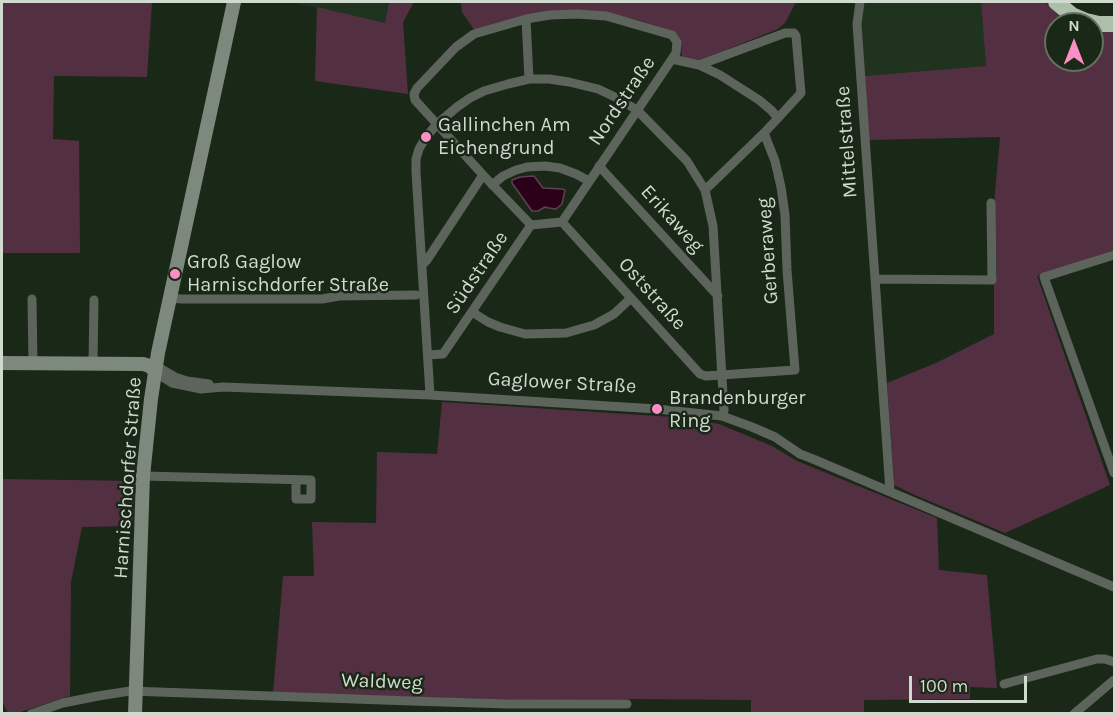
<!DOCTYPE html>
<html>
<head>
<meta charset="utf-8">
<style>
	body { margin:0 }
	#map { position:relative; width:1116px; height:715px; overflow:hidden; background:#1a2818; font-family:Karla,sans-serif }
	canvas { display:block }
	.frame { position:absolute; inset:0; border:3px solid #d1dacf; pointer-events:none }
	.north { position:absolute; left:1044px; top:12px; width:60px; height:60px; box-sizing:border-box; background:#1a2818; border:2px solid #636f61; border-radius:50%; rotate:0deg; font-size:16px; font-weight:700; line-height:24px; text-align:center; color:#d1dacf }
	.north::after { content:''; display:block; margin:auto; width:21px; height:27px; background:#fb8fc5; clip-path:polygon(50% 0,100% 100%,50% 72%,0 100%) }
	.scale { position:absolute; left:909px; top:676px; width:118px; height:27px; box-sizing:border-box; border:3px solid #d1dacf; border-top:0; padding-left:8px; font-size:18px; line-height:21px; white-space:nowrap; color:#d1dacf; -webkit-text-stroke:4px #1a2818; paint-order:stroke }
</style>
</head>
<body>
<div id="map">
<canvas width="1116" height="715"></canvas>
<div class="frame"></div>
<div class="north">N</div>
<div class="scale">100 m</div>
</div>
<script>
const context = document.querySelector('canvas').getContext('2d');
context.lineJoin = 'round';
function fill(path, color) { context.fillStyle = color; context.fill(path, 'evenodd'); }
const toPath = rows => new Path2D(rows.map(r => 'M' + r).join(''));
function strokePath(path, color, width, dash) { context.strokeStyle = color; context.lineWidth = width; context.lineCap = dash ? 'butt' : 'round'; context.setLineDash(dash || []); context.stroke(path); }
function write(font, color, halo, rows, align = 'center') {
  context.font = font + ' Karla,sans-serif'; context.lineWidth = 5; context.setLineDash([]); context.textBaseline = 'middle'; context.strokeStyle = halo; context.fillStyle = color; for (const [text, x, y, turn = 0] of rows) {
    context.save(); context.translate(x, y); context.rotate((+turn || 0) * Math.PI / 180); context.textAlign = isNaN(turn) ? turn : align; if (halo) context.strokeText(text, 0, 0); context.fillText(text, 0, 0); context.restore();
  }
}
const built = toPath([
	[290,2,389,2,385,23],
	[864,2,981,2,986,66,864,76,860,28]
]);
const green = toPath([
	[2,2,152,2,147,77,54,76,53,139,79,141,80,253,2,253],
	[389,2,414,2,403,22,408,94,315,81,317,7,385,23],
	[461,2,796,2,785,23,778,29,698,61,682,57,681,40,673,31,641,21,607,13,578,11,475,31,462,12],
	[981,2,1046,2,1051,8,1073,24,1056,24,1056,60,1092,60,1092,30,1114,32,1114,250,1037,276,1110,485,1005,533,915,495,894,485,887,383,936,363,994,334,994,284,997,275,994,204,1000,137,868,140,864,76,986,66],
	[442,402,688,418,719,424,772,446,797,461,937,518,939,570,987,575,997,688,970,687,970,699,864,700,864,714,751,713,751,700,633,699,521,700,273,693,283,576,314,576,312,522,376,523,377,452,437,454],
	[2,479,136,481,132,526,82,527,71,582,70,696,17,713,8,713,2,701]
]);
const water = toPath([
	[534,176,543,188,562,189,565,190,562,204,556,209,549,208,545,207,538,211,532,211,512,183,512,180,520,177,534,176]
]);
const street = toPath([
	[860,2,857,24,890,491],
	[526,19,529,79],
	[672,59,699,65,720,75,759,100,771,110,778,118,801,93,796,36,794,33,785,33,699,65],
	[599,166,718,296],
	[492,185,503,176,516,170,527,167,545,166,560,168,576,174,589,181],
	[705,190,764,133,778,118],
	[562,222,700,374,706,376,795,370,787,270,785,215,781,187,775,161,764,133],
	[531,225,483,175,415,100,414,94,417,88,456,47,474,34,526,19,550,15,577,14,606,16,672,35,677,42,676,53,562,222],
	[531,225,562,222],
	[1114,255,1044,277,1114,473],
	[422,265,427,260,483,175],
	[876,279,992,280,991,203],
	[170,298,182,299,322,299,339,296,416,295],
	[32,299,33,364],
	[472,312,488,322,500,327,525,334,566,333,594,325,614,314,631,298],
	[428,355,443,354,531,225],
	[93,364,94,300],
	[156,366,175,377,187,381,209,384],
	[155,372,172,383,201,389,223,387,430,395,657,409,722,416,752,427,775,437,800,454,813,459,1114,587],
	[430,395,416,172,416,159,419,149,426,137,437,124,457,107,470,98,484,91,508,84,529,79,549,79,569,82,598,89,617,98,637,110,687,161,705,190,713,226,724,411,722,416],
	[143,476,311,480,311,499,296,499,296,480],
	[1004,684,1097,659,1105,659,1114,662],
	[31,714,63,703,98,696,130,691,411,701,508,704,627,704],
	[1074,714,1114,680]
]);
const secondary = toPath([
	[2,363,143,364,150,366,155,372],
	[135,714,143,476,151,399,158,353,234,2]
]);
const highway = toPath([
	[1056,2,1072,15,1086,21,1099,24,1114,24]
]);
const markers = [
	[426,137,6,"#fb8fc5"],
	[175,274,6,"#fb8fc5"],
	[657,409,6,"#fb8fc5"]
];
const streetNames = [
	["Nordstraße",622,101,-56],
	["Mittelstraße",847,142,-94],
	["Erikaweg",672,219,48],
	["Gerberaweg",768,251,-94],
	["Südstraße",477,273,-56],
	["Oststraße",652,294,48],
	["Gaglower Straße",562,383,3],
	["Harnischdorfer Straße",128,478,-86],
	["Waldweg",382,682,2]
];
const poiNames = [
	["Gallinchen Am",438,125],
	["Eichengrund",438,148],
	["Groß Gaglow",187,262],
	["Harnischdorfer Straße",187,285],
	["Brandenburger",669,398],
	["Ring",669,421]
];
fill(built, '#20331e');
fill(green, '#533041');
fill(water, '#2b0119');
strokePath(water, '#5d4250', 1.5);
strokePath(street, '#5d645c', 9);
strokePath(secondary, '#7d897c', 14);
strokePath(highway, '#acbfaa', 16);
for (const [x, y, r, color] of markers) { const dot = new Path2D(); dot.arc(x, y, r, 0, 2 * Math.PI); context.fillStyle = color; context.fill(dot); strokePath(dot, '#1a2818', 2); }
write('20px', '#d1dacf', '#1a2818', streetNames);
write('20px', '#d1dacf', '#1a2818', poiNames, 'left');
</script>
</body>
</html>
